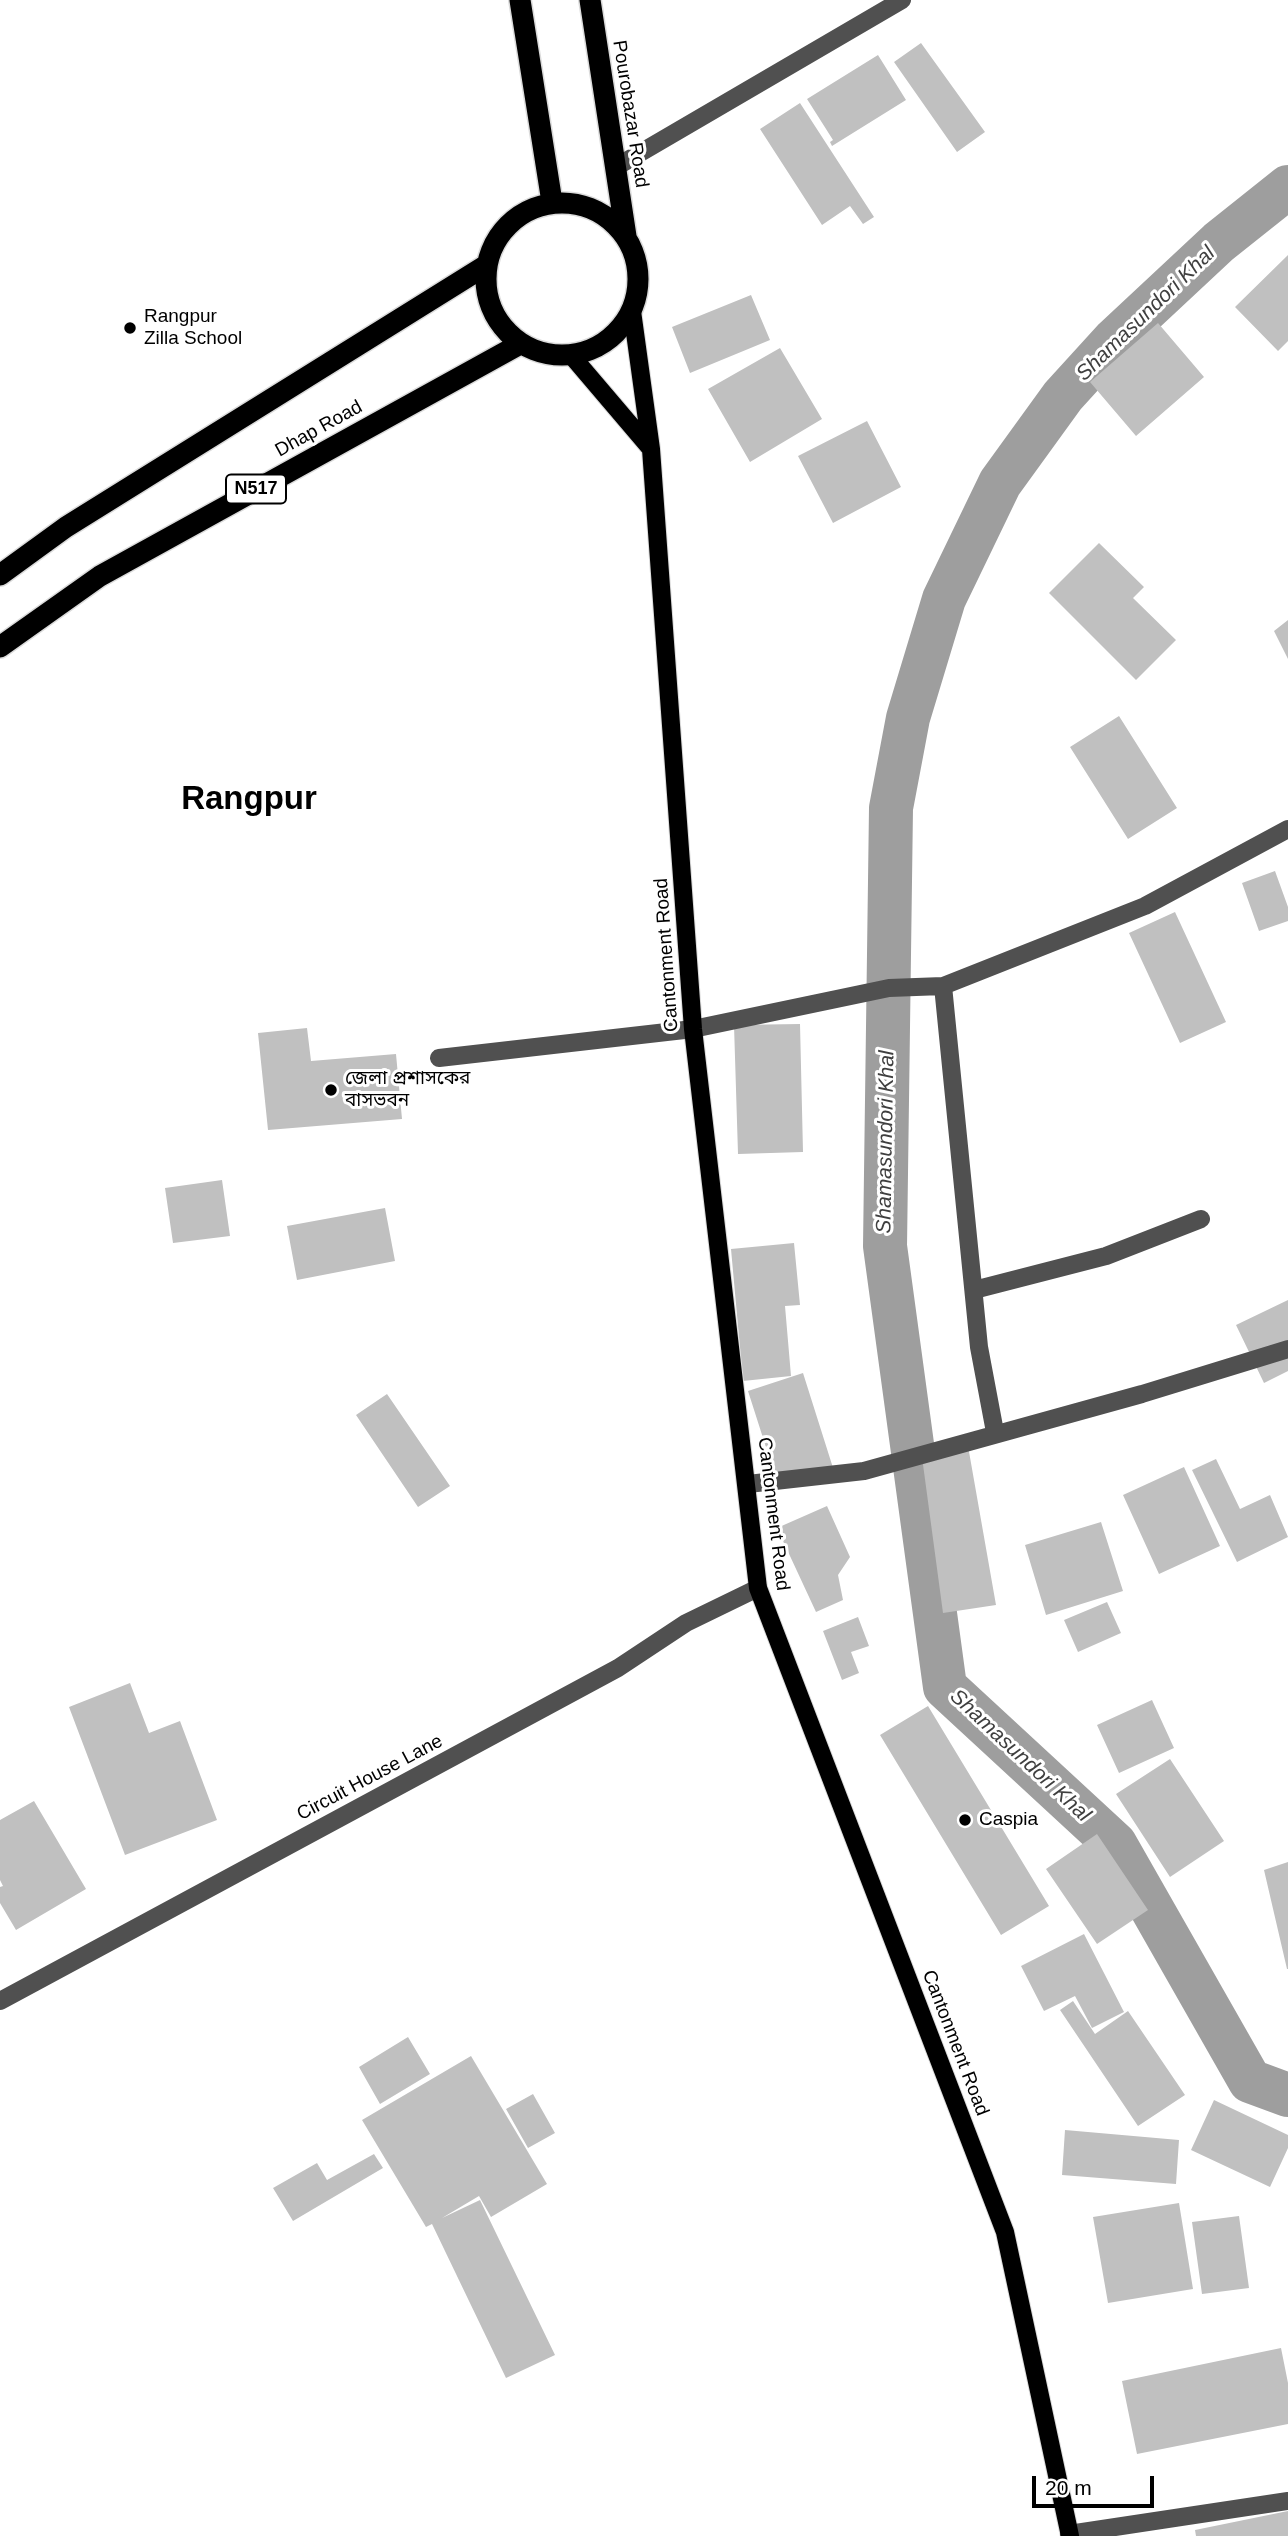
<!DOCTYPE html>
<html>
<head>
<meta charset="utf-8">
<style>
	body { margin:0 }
	#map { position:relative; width:1288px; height:2536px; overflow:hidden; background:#fff; font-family:Helvetica,sans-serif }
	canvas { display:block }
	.scale { position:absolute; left:1032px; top:2476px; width:122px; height:32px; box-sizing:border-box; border:4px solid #000; border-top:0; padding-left:9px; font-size:21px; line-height:24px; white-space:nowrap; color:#000; -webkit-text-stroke:5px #fff; paint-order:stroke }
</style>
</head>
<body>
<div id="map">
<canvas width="1288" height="2536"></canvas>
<div class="scale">20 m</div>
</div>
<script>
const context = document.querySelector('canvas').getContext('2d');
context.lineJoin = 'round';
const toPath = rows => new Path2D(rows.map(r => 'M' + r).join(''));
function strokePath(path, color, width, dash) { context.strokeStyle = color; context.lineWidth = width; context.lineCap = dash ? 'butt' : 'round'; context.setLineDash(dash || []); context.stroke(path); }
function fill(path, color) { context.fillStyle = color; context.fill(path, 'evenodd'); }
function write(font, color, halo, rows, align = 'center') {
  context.font = font + ' Helvetica,"Noto Sans Bengali",sans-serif'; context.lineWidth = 6; context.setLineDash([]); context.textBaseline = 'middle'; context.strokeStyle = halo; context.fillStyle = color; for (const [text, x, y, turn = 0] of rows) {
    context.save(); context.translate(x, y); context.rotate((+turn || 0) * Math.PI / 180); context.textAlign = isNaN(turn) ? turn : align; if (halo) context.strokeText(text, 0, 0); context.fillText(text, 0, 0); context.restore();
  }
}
const canal = toPath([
	[1288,187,1219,242,1114,340,1063,396,1000,483,944,599,908,718,891,808,885,1246,945,1687,1115,1844,1250,2081,1288,2095]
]);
const building = toPath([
	[921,43,985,132,957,152,894,62],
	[878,55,906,100,832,146,830,142,833,140,807,99],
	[800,103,874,217,863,224,850,206,822,225,760,129],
	[1288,255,1288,341,1278,351,1235,307],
	[751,295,770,340,690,373,672,327],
	[1158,323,1204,377,1136,436,1090,382],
	[780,348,822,419,750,462,708,389],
	[867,421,901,487,833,523,798,456],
	[1099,543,1144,587,1133,598,1176,640,1136,680,1049,593],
	[1288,620,1288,659,1274,631],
	[1119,716,1177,808,1128,839,1070,747],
	[1275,871,1288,907,1288,921,1259,931,1242,883],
	[1175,912,1226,1022,1180,1043,1129,933],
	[800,1024,803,1152,738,1154,734,1025],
	[307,1028,311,1061,396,1054,402,1119,268,1130,258,1033],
	[222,1180,230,1236,173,1243,165,1188],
	[385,1208,395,1261,297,1280,287,1226],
	[794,1243,800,1305,785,1306,791,1376,743,1381,731,1249],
	[1288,1300,1288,1371,1264,1383,1236,1325],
	[803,1373,834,1471,779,1488,748,1391],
	[387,1394,450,1486,418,1507,356,1415],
	[968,1446,996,1605,943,1613,922,1457],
	[1216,1459,1240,1509,1270,1495,1288,1537,1237,1562,1192,1470],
	[1184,1467,1220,1546,1159,1574,1123,1495],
	[827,1506,850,1557,838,1575,843,1600,816,1612,777,1528],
	[1101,1522,1123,1591,1046,1615,1025,1545],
	[1107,1602,1121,1633,1078,1652,1064,1620],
	[858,1617,869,1646,851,1652,859,1673,842,1680,823,1631],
	[130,1683,149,1733,180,1721,217,1820,125,1855,69,1707],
	[1152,1700,1174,1748,1119,1773,1097,1725],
	[928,1706,1049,1906,1001,1935,880,1735],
	[1170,1759,1224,1841,1170,1877,1116,1794],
	[34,1801,86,1889,16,1930,0,1903,0,1887,3,1886,0,1880,0,1820],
	[1097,1834,1148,1910,1097,1944,1046,1869],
	[1288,1862,1288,1969,1287,1969,1264,1870],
	[1084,1934,1124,2012,1092,2028,1075,1996,1044,2011,1021,1966],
	[1073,2001,1095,2034,1128,2011,1185,2095,1138,2126,1060,2010],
	[408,2037,430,2074,380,2104,359,2067],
	[471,2056,547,2184,491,2217,479,2196,442,2218,480,2200,555,2355,506,2378,432,2224,426,2227,362,2120],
	[533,2094,555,2133,528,2148,506,2109],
	[1214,2100,1288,2135,1288,2148,1270,2187,1191,2150],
	[1065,2130,1179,2140,1176,2184,1062,2175],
	[374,2154,383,2168,293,2221,273,2188,317,2163,327,2180],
	[1179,2203,1193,2289,1108,2303,1093,2217],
	[1239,2216,1249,2288,1202,2294,1192,2222],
	[1281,2348,1288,2383,1288,2424,1137,2454,1122,2381],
	[1288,2511,1288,2536,1196,2536,1195,2530]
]);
const minor = toPath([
	[616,167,902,0],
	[943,986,979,1347,995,1432],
	[439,1058,693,1029,889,988,943,986,1145,906,1288,829],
	[974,1290,1106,1256,1201,1219],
	[748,1484,864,1471,1142,1394,1288,1349],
	[0,2001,618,1668,686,1623,758,1588],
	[1069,2534,1288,2501]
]);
const major = toPath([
	[632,311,651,449,693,1029,758,1588,1005,2232,1070,2536],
	[571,355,651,449]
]);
const highway = toPath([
	[520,0,552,202],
	[590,0,626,236],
	'486 279a76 76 0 1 1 152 0a76 76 0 1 1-152 0Z',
	[0,575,66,527,485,266],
	[0,647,100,576,520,344]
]);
const markers = [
	[130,328,7,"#000"],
	[331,1090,7,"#000"],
	[965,1820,7,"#000"]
];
const shields = [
	[256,489,60]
];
const shieldNames = [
	["N517",256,489]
];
const streetNames = [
	["Pourobazar Road",630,114,81],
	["Dhap Road",319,429,-29],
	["Cantonment Road",667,955,-94],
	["Cantonment Road",773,1514,83],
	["Circuit House Lane",370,1778,-28],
	["Cantonment Road",955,2043,69]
];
const poiNames = [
	["Rangpur",144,317],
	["Zilla School",144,339],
	["জেলা প্রশাসকের",345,1079],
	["বাসভবন",345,1101],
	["Caspia",979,1820]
];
const waterNames = [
	["Shamasundori Khal",1146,314,-44],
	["Shamasundori Khal",886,1142,-89],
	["Shamasundori Khal",1020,1756,43]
];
const townNames = [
	["Rangpur",249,800]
];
strokePath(canal, '#9e9e9e', 44);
fill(building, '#c0c0c0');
strokePath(major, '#dbdbdb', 20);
strokePath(highway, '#dbdbdb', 24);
strokePath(minor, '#505050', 18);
strokePath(major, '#000', 18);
strokePath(highway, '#000', 21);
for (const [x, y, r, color] of markers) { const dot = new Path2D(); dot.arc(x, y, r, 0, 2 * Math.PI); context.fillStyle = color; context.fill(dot); strokePath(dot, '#fff', 2.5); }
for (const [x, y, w] of shields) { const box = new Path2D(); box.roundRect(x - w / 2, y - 14.5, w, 29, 5); context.fillStyle = '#fff'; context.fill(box); strokePath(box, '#000', 2); }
write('bold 18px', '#000', null, shieldNames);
write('19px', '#000', '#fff', streetNames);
write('19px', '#000', '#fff', poiNames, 'left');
write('italic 21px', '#3f3f3f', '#fff', waterNames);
write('bold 33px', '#000', '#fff', townNames);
</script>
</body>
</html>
